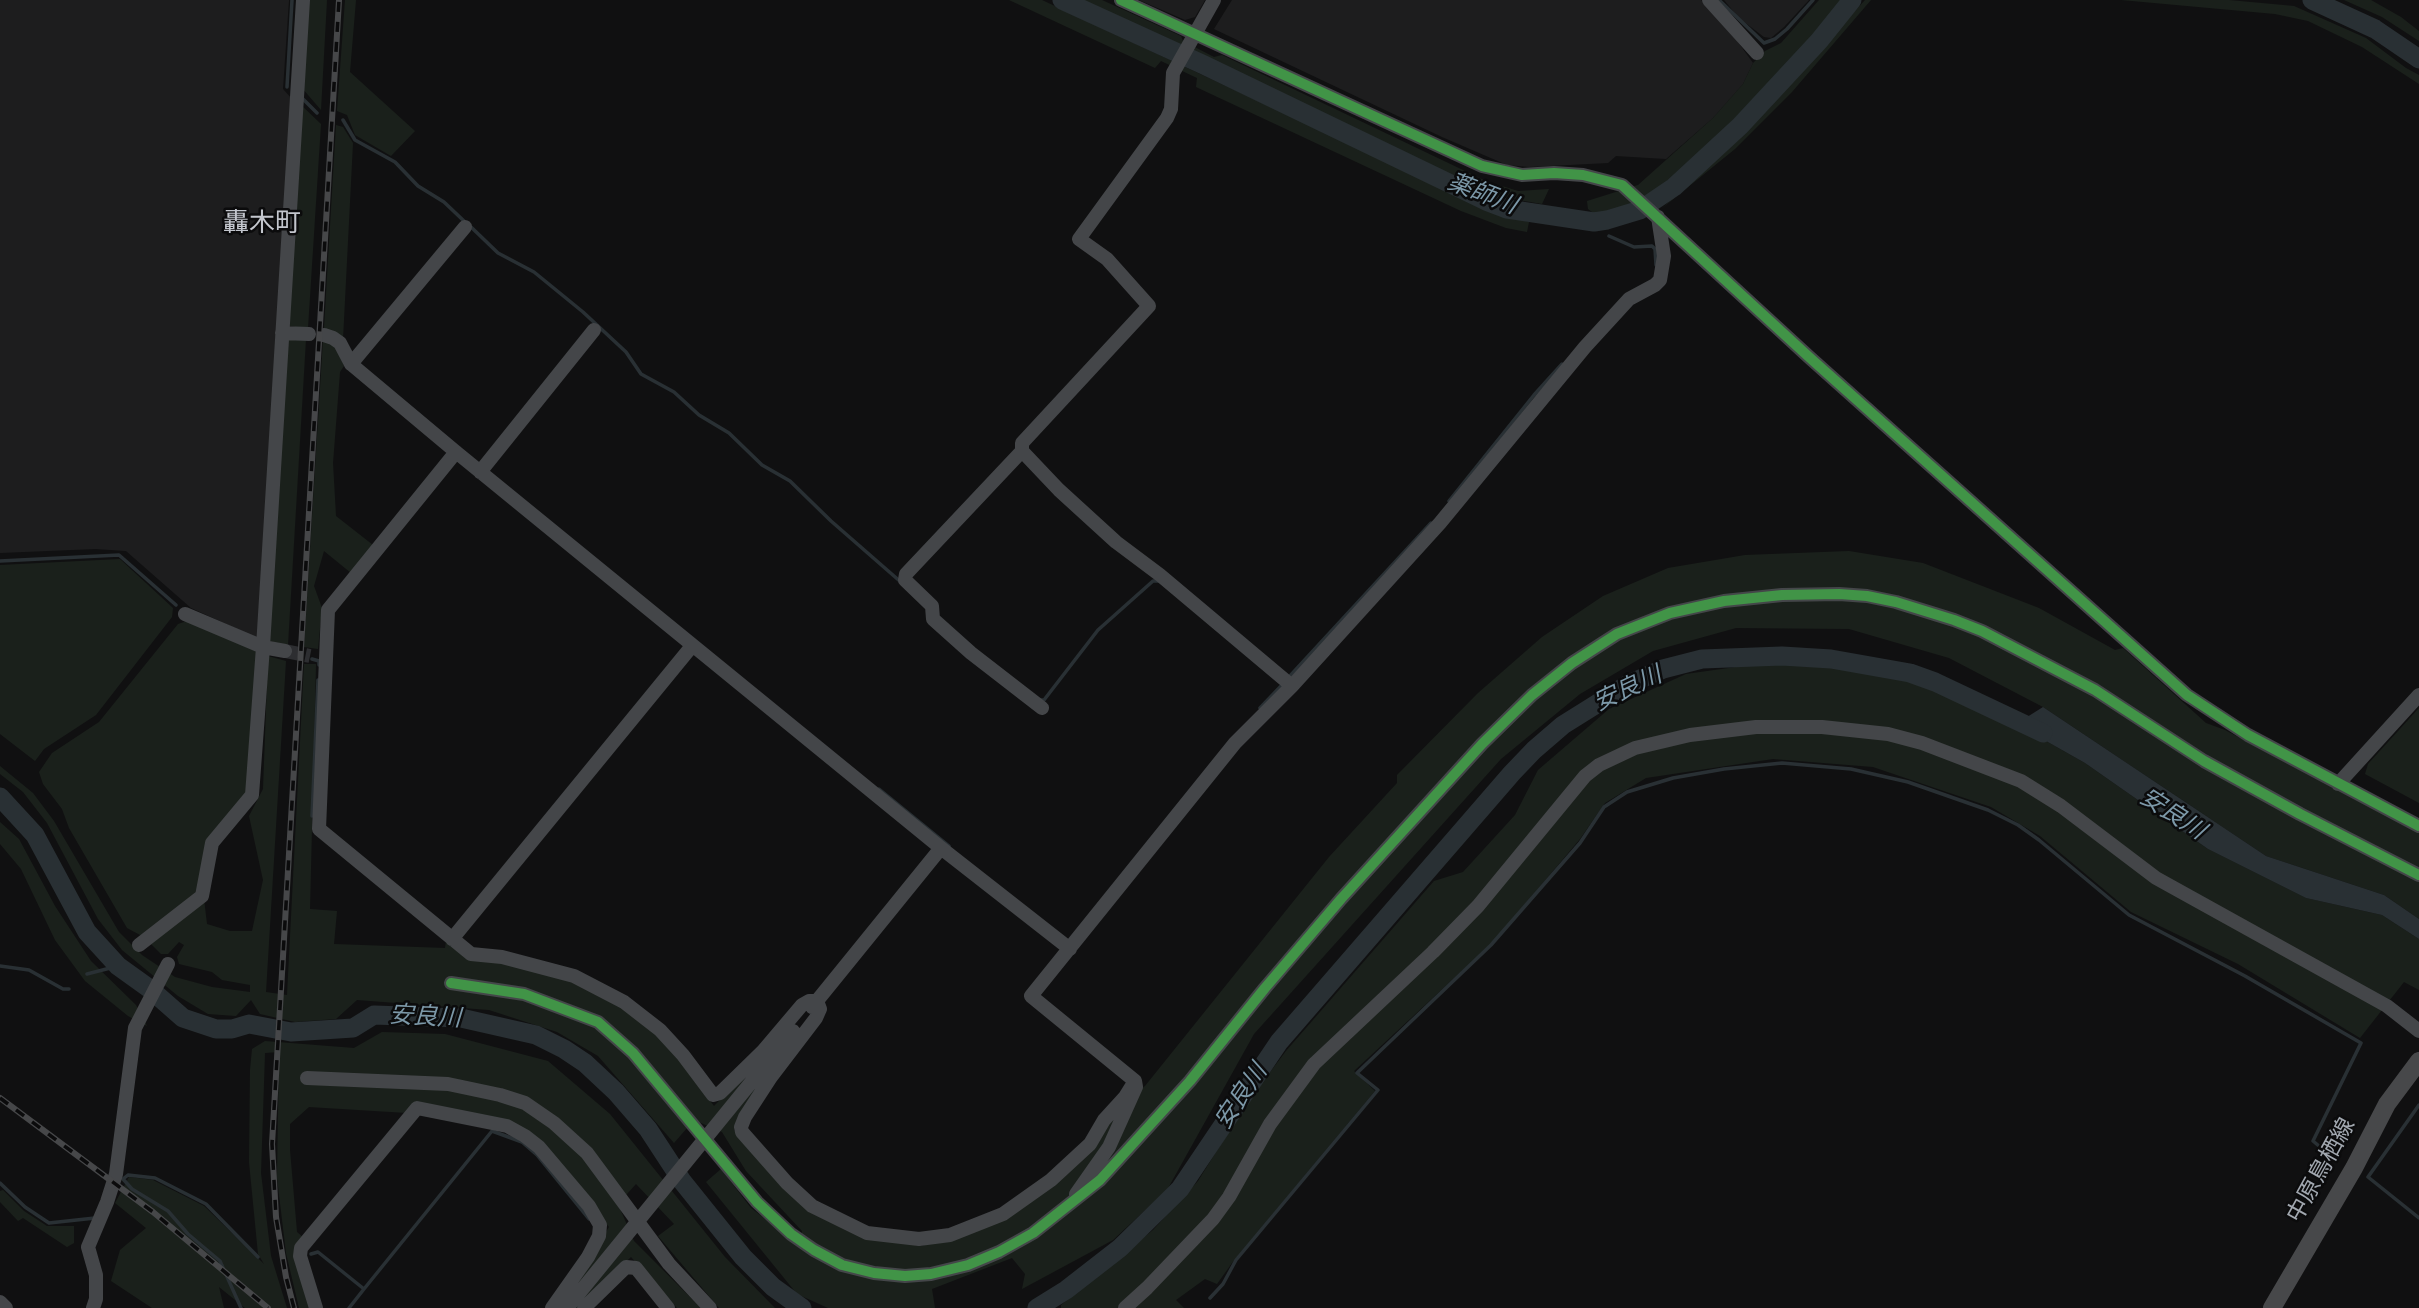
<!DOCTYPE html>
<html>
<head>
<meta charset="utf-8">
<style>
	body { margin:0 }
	canvas { display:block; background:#101011 }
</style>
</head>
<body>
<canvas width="2419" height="1308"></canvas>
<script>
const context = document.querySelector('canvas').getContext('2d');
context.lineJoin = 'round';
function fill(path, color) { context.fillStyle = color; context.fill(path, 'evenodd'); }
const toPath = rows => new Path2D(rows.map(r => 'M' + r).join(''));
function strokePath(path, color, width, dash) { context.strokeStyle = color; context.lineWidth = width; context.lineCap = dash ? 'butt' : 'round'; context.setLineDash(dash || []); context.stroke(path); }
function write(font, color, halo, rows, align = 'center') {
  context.font = font + ' "Sofia Sans Condensed","Noto Sans JP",sans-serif'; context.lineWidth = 5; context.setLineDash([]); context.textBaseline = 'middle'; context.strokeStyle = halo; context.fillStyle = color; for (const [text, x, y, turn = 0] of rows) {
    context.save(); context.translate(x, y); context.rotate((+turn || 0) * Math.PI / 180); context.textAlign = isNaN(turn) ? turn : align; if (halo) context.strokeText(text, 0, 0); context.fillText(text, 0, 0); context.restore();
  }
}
const built = toPath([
	[0,0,289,0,283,89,292,99,259,639,191,608,126,551,95,549,0,553],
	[1139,0,1205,0,1195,17,1185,20],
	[1232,0,1701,0,1725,24,1753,63,1743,84,1713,118,1666,159,1616,156,1608,163,1529,167,1507,165,1442,137,1214,29],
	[1724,0,1809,0,1784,27,1771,38,1764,37,1739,18]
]);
const green = toPath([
	[307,0,327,0,321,110,302,88],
	[345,0,356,0,350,72,415,131,391,156,355,135,347,115,337,111],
	[1009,0,1042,0,1487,208,1529,222,1527,232,1506,228,1461,211,1196,87,1197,78,1161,61,1155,68],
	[1079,0,1102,0,1181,36,1183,41,1214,57,1222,55,1486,181,1518,191,1549,189,1542,204,1495,196],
	[1819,0,1842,0,1806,43,1701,154,1663,188,1615,213,1596,215,1588,209,1587,201,1638,185,1713,118,1743,84,1753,63,1765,51,1781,43],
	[1865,0,1871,0,1792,92,1735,149,1661,209,1734,143],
	[2121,0,2229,0,2294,6,2366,38,2406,68,2419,75,2419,84,2362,47,2308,21,2275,14],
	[2344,0,2371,0,2401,17,2419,31,2419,41,2382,17],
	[300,104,321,124,308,328,289,326],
	[336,125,343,127,353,143,343,339,324,328],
	[288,339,306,339,288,645,269,641],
	[323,340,336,345,344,366,340,372,333,463,336,516,373,545,351,573,324,551,314,586,322,608,318,649,304,647],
	[1849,551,1923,563,2039,608,2115,650,2123,648,2206,723,2225,730,2419,833,2419,919,2384,895,2266,856,2043,707,1949,658,1849,629,1736,628,1653,651,1580,694,1501,759,1254,1034,1167,1190,1113,1240,1022,1289,1025,1274,1012,1258,932,1289,935,1308,828,1308,797,1294,706,1182,721,1169,751,1208,800,1246,802,1231,746,1171,722,1132,694,1120,674,1143,598,1056,557,1032,489,1010,357,1000,336,1019,295,1022,260,1014,251,1000,236,1016,208,1014,178,996,122,950,98,919,47,823,23,792,0,774,0,766,33,793,54,821,119,932,142,955,175,977,212,987,250,992,250,985,222,980,212,972,179,964,177,957,184,945,179,942,168,954,161,954,151,944,204,899,207,924,230,931,252,931,263,880,249,816,263,789,268,656,286,661,266,992,287,995,304,664,316,664,310,909,337,911,334,944,445,948,446,941,524,966,579,981,625,1007,672,1050,714,1106,774,1045,782,1053,734,1130,792,1195,867,1237,921,1246,976,1231,1028,1203,1115,1111,1145,1086,1329,857,1397,783,1397,775,1478,693,1542,637,1603,596,1668,568,1745,555],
	[120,559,173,608,172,617,96,715,44,749,35,761,0,734,0,565],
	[190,620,257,648,247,794,207,842,199,895,142,936,127,928,69,828,62,809,43,784,39,772,52,753,99,722,178,624],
	[1785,660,1918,681,2016,724,2085,763,2208,849,2306,898,2382,915,2419,939,2419,990,2404,982,2360,1038,2238,964,2131,912,2040,836,1991,807,1873,767,1773,759,1646,778,1605,803,1580,839,1493,942,1354,1071,1375,1091,1232,1263,1217,1284,1205,1279,1176,1300,1184,1308,1061,1308,1061,1305,1153,1230,1198,1181,1246,1104,1286,1051,1434,881,1463,872,1515,815,1538,770,1609,709,1686,674],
	[2419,708,2419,803,2365,774,2368,764],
	[0,822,19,839,55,906,91,961,136,1005,147,1026,128,1016,85,981,55,940,21,869,0,844],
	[382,1032,445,1034,548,1061,610,1114,725,1257,775,1308,719,1308,658,1236,674,1224,636,1184,618,1204,634,1241,701,1308,677,1308,631,1257,579,1308,558,1308,609,1227,534,1137,407,1113,309,1107,290,1124,290,1150,297,1232,304,1238,312,1308,299,1308,286,1253,277,1178,279,1052,265,1053,261,1173,271,1256,287,1308,245,1308,219,1287,224,1308,152,1308,111,1281,120,1250,146,1228,115,1203,129,1177,153,1180,204,1206,264,1264,258,1254,249,1162,250,1070,252,1049,265,1041,354,1048],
	[3,1190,24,1211,47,1226,74,1226,74,1243,67,1247,23,1218,18,1221,0,1202,0,1191]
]);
const water = toPath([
	[2043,707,2266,856,2384,895,2419,919,2419,939,2382,915,2306,898,2208,849,2085,763,2016,724]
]);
const stream = toPath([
	[1719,0,1764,43,1775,39,1787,29,1813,0],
	[287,87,292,0],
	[302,98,317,113],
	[343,120,355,140,395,162,418,186,444,202,465,222],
	[471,227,498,253,534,272,583,312,626,352,641,374,674,392,699,415,729,433,762,465,790,481,831,521,902,583],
	[1609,236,1634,247,1652,246,1655,249,1656,265],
	[1449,501,1534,395,1562,364],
	[0,561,119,555,176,605],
	[312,659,319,661,319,665],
	[1289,677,1431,523],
	[1041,700,1044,700,1098,630,1153,581,1159,581],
	[1260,708,1282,685],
	[879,789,949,846],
	[312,816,318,680],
	[0,966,29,970,63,989,69,989],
	[87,974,118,966],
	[2419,1105,2368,1177,2419,1218],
	[0,1183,25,1207,49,1223,95,1218],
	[311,1254,318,1252,364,1289,492,1131,522,1142,537,1155,589,1219],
	[1210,1298,1223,1284,1236,1260,1378,1090,1357,1073,1491,945,1580,843,1604,807,1627,792,1673,778,1724,769,1782,763,1851,769,1908,782,1988,810,2018,825,2039,840,2129,915,2245,976,2361,1043,2313,1141,2319,1146],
	[241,1308,220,1261,188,1234,168,1211,132,1189,123,1179,128,1175,155,1178,206,1204,258,1257],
	[349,1308,364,1289]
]);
const river = toPath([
	[1062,0,1204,65,1486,201,1507,209,1594,222,1607,220,1640,210,1674,187,1740,126,1819,41,1852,0],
	[2312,0,2375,29,2419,59],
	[0,797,35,835,87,932,118,966,150,989,183,1018,216,1029,232,1029,249,1024,291,1032,353,1028,374,1015,461,1018,536,1035,564,1049,585,1063,616,1092,648,1129,682,1181,743,1257,773,1287,802,1308],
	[1037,1308,1066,1290,1120,1248,1180,1189,1279,1042,1512,773,1534,750,1563,725,1627,685,1663,669,1702,659,1782,656,1831,659,1910,673,1935,682,2043,733]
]);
const minorTunnel = toPath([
	[285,651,310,656]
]);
const minor = toPath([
	[1121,0,1482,166,1522,175,1554,173,1583,175,1622,185,1809,357,2187,695,2248,735,2419,826],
	[1214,0,1173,73,1171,109,1167,118,1079,239,1107,259,1149,306,1022,443,1022,451,1059,490,1116,542,1160,575,1292,686],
	[1709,0,1757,53],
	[282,333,309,334],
	[324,335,333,338,340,343,351,364,456,452,941,848,1070,949],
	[351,364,465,227],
	[1022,451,906,574,905,580,932,606,933,619,971,653,1042,708],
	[456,452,328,610,319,829,471,954,502,957,574,976,624,1002,660,1030,683,1055,713,1095,720,1093,763,1051,802,1005,809,1001,817,1001,820,1009,816,1018,771,1077,745,1117,741,1127,742,1132,787,1183,812,1206,867,1233,919,1239,950,1235,1003,1214,1051,1180,1090,1144,1104,1120,1125,1097,1135,1081],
	[480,472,594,330],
	[185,614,263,647,285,651],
	[2338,784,2419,695],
	[452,939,692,646],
	[139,945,202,896,212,843,252,795,263,647,303,0],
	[451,983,524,994,598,1022,633,1053,757,1202,791,1234,814,1250,842,1265,874,1273,905,1276,931,1274,968,1265,999,1252,1033,1233,1100,1180,1190,1081,1265,988,1341,899,1482,744,1532,695,1572,663,1617,634,1670,613,1724,601,1782,595,1839,594,1867,596,1896,602,1954,620,1982,631,2095,690,2204,761,2300,814,2419,875],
	[812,1007,941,848],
	[307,1078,448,1084,500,1095,525,1103,554,1123,587,1153,669,1264,710,1308],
	[1076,1194,1109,1147,1136,1087,1135,1081,1031,996,1235,743,1292,686,1440,523,1585,347,1629,299,1655,285,1660,280,1664,256,1658,217],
	[0,1302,6,1308],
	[93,1308,96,1299,96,1275,88,1247,107,1202,116,1174,135,1028,168,964],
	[316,1308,300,1256,301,1248,417,1108,507,1126,525,1136,539,1147,589,1206,600,1225,599,1236,588,1257,552,1308],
	[567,1308,793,1031],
	[584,1308,626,1267,636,1268,668,1308],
	[1125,1308,1147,1288,1213,1219,1229,1197,1270,1124,1314,1064,1433,952,1478,906,1585,776,1599,765,1635,748,1690,735,1756,727,1822,727,1888,734,1922,743,2021,781,2061,806,2156,878,2387,1006,2419,1031]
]);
const major = toPath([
	[2272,1308,2354,1168,2387,1104,2419,1061]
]);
const rail = toPath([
	[0,1098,153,1212,268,1308],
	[294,1308,286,1277,276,1217,272,1144,339,0]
]);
const cycleway = toPath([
	[1121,0,1482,166,1522,175,1554,173,1583,175,1622,185,1809,357,2187,695,2248,735,2419,826],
	[451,983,524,994,598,1022,633,1053,757,1202,791,1234,814,1250,842,1265,874,1273,905,1276,931,1274,968,1265,999,1252,1033,1233,1100,1180,1190,1081,1265,988,1341,899,1482,744,1532,695,1572,663,1617,634,1670,613,1724,601,1782,595,1839,594,1867,596,1896,602,1954,620,1982,631,2095,690,2204,761,2300,814,2419,875]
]);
const streetNames = [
	["中原鳥栖線",2322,1171,-61]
];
const waterNames = [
	["薬師川",1482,195,21],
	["安良川",1628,690,-25],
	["安良川",2172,815,33],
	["安良川",425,1018,3],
	["安良川",1242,1097,-56]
];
const quarterNames = [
	["轟木町",262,224]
];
fill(built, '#1d1d1e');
fill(green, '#1a201b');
fill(water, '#293034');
strokePath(stream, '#293034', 3.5);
strokePath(river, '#293034', 19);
strokePath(minorTunnel, '#2d2e31', 14, [14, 7]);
strokePath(minor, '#444649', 14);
strokePath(major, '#47484a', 18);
strokePath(rail, '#464749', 6);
strokePath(rail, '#0b0b0c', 3.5, [10]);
strokePath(cycleway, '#419447', 10);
write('23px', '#a2a8b0', '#0b0b0c', streetNames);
write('italic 24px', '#7c98a8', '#0b0b0c', waterNames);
write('26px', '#c3c6cd', '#0b0b0c', quarterNames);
</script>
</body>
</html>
